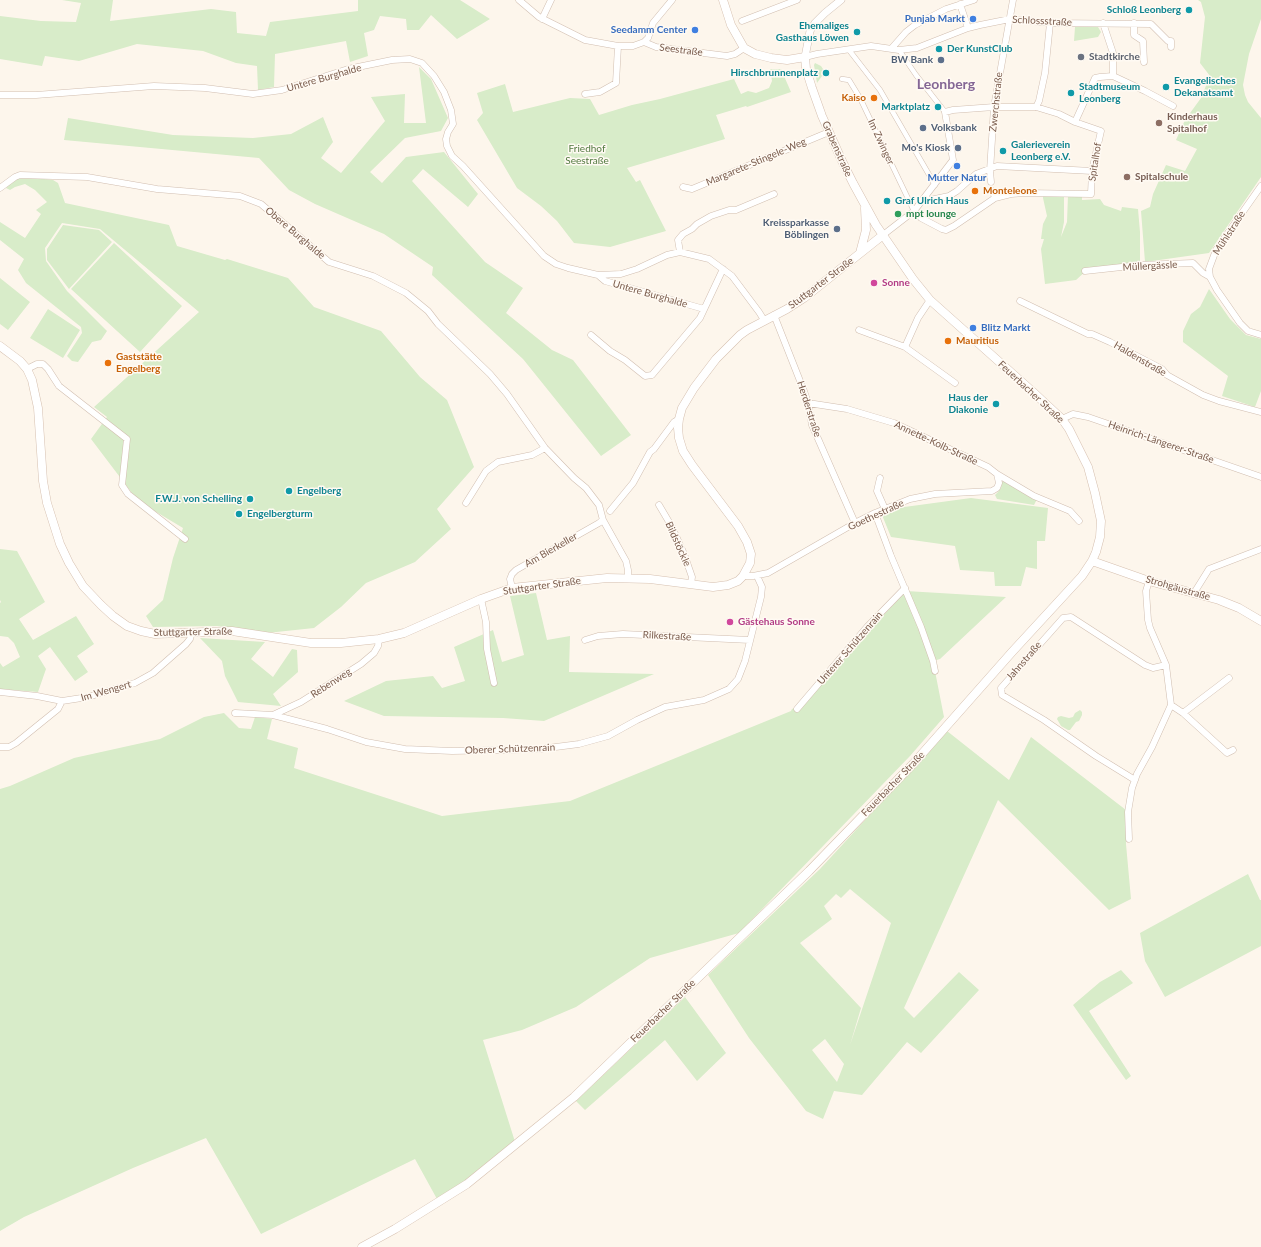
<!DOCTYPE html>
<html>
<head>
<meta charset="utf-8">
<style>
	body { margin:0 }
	canvas { display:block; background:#fdf6ec }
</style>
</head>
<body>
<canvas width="1261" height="1247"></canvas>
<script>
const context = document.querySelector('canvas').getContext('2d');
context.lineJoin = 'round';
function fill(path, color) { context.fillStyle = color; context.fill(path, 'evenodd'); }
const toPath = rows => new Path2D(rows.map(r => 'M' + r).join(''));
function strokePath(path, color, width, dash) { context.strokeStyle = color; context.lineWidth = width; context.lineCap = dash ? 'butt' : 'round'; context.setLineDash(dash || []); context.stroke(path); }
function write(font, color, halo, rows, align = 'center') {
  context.font = font + ' Lato,sans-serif'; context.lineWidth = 3; context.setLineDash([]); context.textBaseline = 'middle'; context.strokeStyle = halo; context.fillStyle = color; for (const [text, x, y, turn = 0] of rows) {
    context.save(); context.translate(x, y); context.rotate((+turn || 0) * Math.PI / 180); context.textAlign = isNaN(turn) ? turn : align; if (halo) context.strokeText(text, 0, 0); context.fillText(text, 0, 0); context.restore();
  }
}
const green = toPath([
	[62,0,113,0,110,21,211,9,236,12,237,33,266,36,270,22,358,11,358,0,460,0,490,19,457,39,431,15,419,30,407,30,406,19,380,16,374,30,364,33,368,56,350,62,346,41,275,54,274,87,258,90,257,66,236,63,203,51,137,44,79,61,45,56,42,66,0,59,0,16,41,21,76,22,81,3],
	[1198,0,1261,0,1261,19,1249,54,1243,85,1245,95,1248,102,1261,118,1261,177,1209,253,1145,262,1141,211,1150,207,1153,194,1166,165,1185,171,1197,149,1176,140,1185,120,1201,98,1210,76,1200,63,1205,17,1201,2],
	[1075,27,1098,27,1101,32,1098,37,1074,41],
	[815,63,821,66,823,69,821,74,822,76,817,83,814,65],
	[419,67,431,79,448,118,441,131,405,138,370,172,382,183,406,157,444,152,478,194,468,207,423,169,412,181,485,262,523,288,506,313,552,350,573,360,631,435,601,456,523,359,432,275,433,267,384,234,315,204,289,190,259,158,64,140,68,118,173,135,253,138,291,134,323,117,333,142,321,158,341,173,385,121,371,97,405,94,404,123,426,123],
	[770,69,780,69,791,74,784,76,791,92,747,107,746,106,716,115,725,139,627,168,636,182,640,180,666,231,610,247,574,243,557,221,541,206,517,188,477,120,483,113,477,93,505,84,513,112,570,98,590,99,599,115,632,105,660,99,734,79,741,94,748,91,756,93,769,88,772,81],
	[26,177,53,180,58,183,65,203,169,225,177,246,225,260,227,259,288,278,314,307,381,331,420,377,447,400,474,467,437,509,451,529,415,562,366,583,341,607,314,628,267,633,217,626,153,627,146,616,163,600,173,558,183,528,138,501,91,439,107,417,94,407,199,312,100,229,62,223,45,248,46,261,67,291,107,331,101,340,92,342,78,362,72,361,67,356,82,333,81,327,26,283,18,270,24,259,0,240,0,222,25,238,41,214,36,210,47,202,35,190,25,184,15,187,10,190,6,188,13,180],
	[1043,193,1057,194,1064,197,1064,222,1061,237,1067,222,1068,195,1082,195,1082,200,1100,199,1104,205,1121,211,1122,207,1138,209,1140,232,1140,265,1087,270,1076,280,1045,284,1041,249,1044,239,1041,239,1043,224,1047,216,1043,198],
	[63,225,99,230,112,242,69,289,47,260,47,249],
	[114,243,182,306,140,352,71,289],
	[0,278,30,302,8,330,0,324],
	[1209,289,1230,319,1246,335,1261,339,1261,391,1255,407,1222,396,1228,376,1183,342,1183,331,1191,314,1200,307],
	[48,309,80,330,63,358,30,338],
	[1005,480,1037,499,1034,505,997,499,995,495,998,492,1001,488,1002,482],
	[971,498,1048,508,1045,541,1037,541,1037,569,1026,567,1021,586,995,586,994,572,960,570,955,546,891,537,882,515,897,508],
	[0,549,17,551,45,602,19,619,33,640,76,616,94,644,77,656,88,672,75,681,50,647,38,656,46,669,38,692,0,689,0,663,3,667,20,657,14,643,8,637,0,636,0,603,1,602,0,600],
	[906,591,1006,597,940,659,933,661,944,717,910,756,739,933,650,958,576,1007,522,1030,483,1040,516,1145,471,1177,437,1199,415,1159,261,1234,206,1138,133,1168,24,1217,0,1231,0,789,10,786,74,758,160,739,204,717,224,713,239,728,251,729,255,717,272,719,267,739,298,748,294,768,442,816,570,801,791,711,792,709,799,706],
	[536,593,547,640,570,636,569,672,654,674,544,721,503,718,384,716,344,701,386,681,433,676,442,688,465,681,454,647,493,630,502,662,524,655,510,596],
	[200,638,265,642,251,659,273,677,292,649,297,650,298,672,273,694,281,706,238,702,225,676,222,661],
	[1080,710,1082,712,1082,715,1079,721,1076,722,1070,730,1068,730,1061,726,1057,719,1058,717,1061,716,1069,718,1073,717,1075,713],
	[947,731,1009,780,1031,737,1126,810,1126,844,1131,899,1109,910,998,800,904,1008,914,1018,959,972,979,990,921,1053,907,1042,862,1095,834,1091,823,1119,806,1111,749,1038,708,975,820,869],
	[850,889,891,923,850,1045,861,1008,800,943,832,919,824,906,836,894,841,898],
	[825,1039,844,1064,837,1082,812,1050],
	[1248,874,1260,900,1261,900,1261,946,1165,997,1145,961,1140,933],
	[1121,970,1133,983,1089,1011,1131,1076,1126,1080,1073,1005,1100,982],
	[685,997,726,1053,697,1081,665,1040,585,1110,576,1101]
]);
const pedestrian = toPath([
	[849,50,880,90,935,185],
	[899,50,916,75,945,112],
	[842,79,849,80,860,98,914,211]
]);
const minor = toPath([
	[519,0,539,17,585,40,618,46,633,46,644,42,656,47,727,56,735,54,744,48],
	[960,4,968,28],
	[542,19,551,0],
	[742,21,797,0],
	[1103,23,1113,53,1113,76],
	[1134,23,1134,35,1143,41,1144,62],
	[644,42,648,38,653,23,672,0],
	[891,49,906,32,915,25,946,9,974,0],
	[805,57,817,54,871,46,899,50,917,48,968,28,980,25,1010,19,1050,23,1151,24,1168,41,1171,41,1171,47],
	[585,94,600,92,616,83,618,46],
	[0,95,36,95,154,86,205,88,253,94,282,90,348,69,392,60,410,59,422,63,434,76,444,92,451,110,453,124,448,132,446,139,447,146,452,156,463,166,544,256,556,264,568,268,598,275,621,274,637,269,667,255,680,252,709,259,732,276,759,312,764,320],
	[1036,107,1039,101,1045,73,1050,23],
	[1075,122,1095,78,1100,77,1113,76,1145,91,1173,106],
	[991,182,990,171,994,107,1013,0],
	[1261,186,1216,250,1209,269,1210,277,1217,290,1240,323,1248,331,1261,335],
	[683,187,692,189,829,132],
	[0,188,15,177,20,175,87,177,157,189,240,196,261,204,329,262,373,276,406,293,428,311,438,324,490,374,507,394,545,448,574,478,586,488,599,505,603,520,626,561,628,570,628,578],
	[925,198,930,200,949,196,957,191,976,174,997,166,1092,171],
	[914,211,921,218,942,229,946,230,954,226,995,198,993,191],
	[883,235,914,211,953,160,945,112,953,110,994,107,1036,107,1059,114,1075,122,1101,131,1092,171,1091,194,1025,193,1011,194,995,198],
	[680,252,678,240,683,234,692,229,697,224,711,216,729,210,736,210,774,194],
	[1085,271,1140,265,1193,263,1203,273,1210,277],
	[598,275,605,281,704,309],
	[1020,301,1088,334,1092,334,1110,342,1162,369,1167,375,1203,395,1219,401,1261,412],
	[774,315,804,391,808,403,812,425,855,523],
	[859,330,905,347,955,383],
	[591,335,610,351,625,360,645,376,652,375,700,318,723,269],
	[905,347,918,318,930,300],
	[27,369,37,364,43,364,48,369,59,386,127,439,122,485,128,494,185,539],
	[1062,419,1073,414,1088,417,1261,477],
	[997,474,1034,496,1070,511,1079,521],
	[880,478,877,491,885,509],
	[466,503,486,471,498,462,532,455,545,448],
	[659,505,672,527,684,554,692,577,691,584],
	[610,511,633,483,650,452,654,449,674,422,679,419],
	[875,513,891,556,921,627,933,661,935,671],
	[743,576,753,576,768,573,855,523,875,513,910,499,935,494,992,491,997,488,999,483,997,474,988,467,894,423,847,409,808,403],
	[512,588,510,579,512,574,516,570,599,523,603,520],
	[1194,593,1209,569,1261,549],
	[481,599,486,622,487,649,494,683],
	[585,640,598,636,623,634,750,640],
	[0,692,37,696,62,701,88,697,111,690,135,683,153,673,186,644,190,639,192,632],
	[1171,705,1183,713,1227,753,1233,750],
	[797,709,867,627,905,588],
	[235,713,273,715,327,729,366,742,405,749,452,751,503,750,540,749,579,744,608,736,637,720,665,707,704,700,729,689,738,679,745,661,761,597,762,587,757,576],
	[1183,713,1229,678],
	[273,715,301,702,361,664,374,653,378,646,379,639],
	[0,747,9,747,16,743,58,709,62,701],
	[1135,780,1096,756,1044,720,1002,695,1001,688,1063,618,1071,617,1145,665,1153,668,1166,665],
	[1129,839,1128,812,1132,788,1137,774,1152,747,1171,705,1166,665,1150,628,1148,620,1146,591,1149,581]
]);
const tertiary = toPath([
	[805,57,810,31,815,23,825,13,841,0]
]);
const secondary = toPath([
	[860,253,866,230,865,208],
	[0,346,20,361,27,369,32,380,38,408,43,481,47,503,60,544,69,563,83,586,101,605,113,616,127,626,141,631,155,634,232,631,311,643,341,643,379,639,404,633,481,599,512,588,607,578,650,579,713,587,728,585,738,581,743,576,750,563,751,554,747,542,738,526,692,465,683,451,679,438,678,428,679,419,682,408,694,388,716,359,740,335,747,330,787,309,804,298,883,235],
	[1092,561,1149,581,1219,600,1239,608,1261,621],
	[362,1247,395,1229,467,1184,574,1097,809,871,913,764,1012,652,1082,576,1092,561,1096,552,1100,537,1101,521,1095,493,1088,467,1069,429,1062,419,1033,392,930,300,913,279,876,225,853,183,842,161,822,116,812,88,806,69,805,57,787,60,771,58,755,54,744,48,731,25,723,0]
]);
const markers = [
	[1189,10,4,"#0f9aa8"],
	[973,19,4,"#3f7fe0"],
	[695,30,4,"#3f7fe0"],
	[857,32,4,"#0f9aa8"],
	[939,49,4,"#0f9aa8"],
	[1081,57,4,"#6b7280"],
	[941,60,4,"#5c6f8a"],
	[826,73,4,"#0f9aa8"],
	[1166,87,4,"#0f9aa8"],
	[1071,93,4,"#0f9aa8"],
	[874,98,4,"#e8710a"],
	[938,107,4,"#0f9aa8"],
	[1159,123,4,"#8d6e63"],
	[923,128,4,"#5c6f8a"],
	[958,148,4,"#5c6f8a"],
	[1003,151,4,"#0f9aa8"],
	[957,166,4,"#3f7fe0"],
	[1127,177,4,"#8d6e63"],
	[975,191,4,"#e8710a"],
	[887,201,4,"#0f9aa8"],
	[898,214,4,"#2e9e5b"],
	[837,229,4,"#5c6f8a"],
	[874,283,4,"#d1479c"],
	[973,328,4,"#3f7fe0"],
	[948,341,4,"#e8710a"],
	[108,363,4,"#e8710a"],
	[996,404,4,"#0f9aa8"],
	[289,491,4,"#0f9aa8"],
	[250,499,4,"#0f9aa8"],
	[239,514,4,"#0f9aa8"],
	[730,622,4,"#d1479c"]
];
const cultureNames = [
	["Schloß Leonberg",1181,10,"right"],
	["Ehemaliges",849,26,"right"],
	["Gasthaus Löwen",849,38,"right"],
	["Der KunstClub",947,49],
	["Hirschbrunnenplatz",818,73,"right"],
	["Evangelisches",1174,81],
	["Dekanatsamt",1174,93],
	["Stadtmuseum",1079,87],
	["Leonberg",1079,99],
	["Marktplatz",930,107,"right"],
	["Galerieverein",1011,145],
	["Leonberg e.V.",1011,157],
	["Graf Ulrich Haus",895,201],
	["Haus der",988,398,"right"],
	["Diakonie",988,410,"right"],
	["Engelberg",297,491],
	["F.W.J. von Schelling",242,499,"right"],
	["Engelbergturm",247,514]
];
const shopNames = [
	["Punjab Markt",965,19],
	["Seedamm Center",687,30],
	["Mutter Natur",957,178,"center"],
	["Blitz Markt",981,328,"left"]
];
const streetNames = [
	["Schlossstraße",1042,21,3],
	["Seestraße",681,50,7],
	["Untere Burghalde",324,78,-16],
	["Zwerchstraße",996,102,-84],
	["Im Zwinger",881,142,65],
	["Grabenstraße",837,149,66],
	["Margarete-Stingele-Weg",756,162,-23],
	["Spitalhof",1095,162,-81],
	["Obere Burghalde",295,233,40],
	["Mühlstraße",1229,233,-57],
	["Müllergässle",1150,266,-3],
	["Stuttgarter Straße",821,283,-37],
	["Untere Burghalde",650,294,16],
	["Haldenstraße",1140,359,30],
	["Feuerbacher Straße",1031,392,43],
	["Herderstraße",809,409,72],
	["Heinrich-Längerer-Straße",1161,442,19],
	["Annette-Kolb-Straße",936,443,25],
	["Goethestraße",876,515,-25],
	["Bildstöckle",678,544,66],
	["Am Bierkeller",551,550,-30],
	["Stuttgarter Straße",542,586,-8],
	["Strohgäustraße",1178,588,16],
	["Stuttgarter Straße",193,632,-1],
	["Rilkestraße",667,636,3],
	["Unterer Schützenrain",850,648,-49],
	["Jahnstraße",1024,661,-49],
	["Rebenweg",331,683,-33],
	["Im Wengert",106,691,-16],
	["Oberer Schützenrain",510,749,-2],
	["Feuerbacher Straße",893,784,-46],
	["Feuerbacher Straße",663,1011,-44]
];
const worshipNames = [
	["Stadtkirche",1089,57]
];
const serviceNames = [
	["BW Bank",933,60],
	["Volksbank",931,128,"left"],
	["Mo's Kiosk",950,148],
	["Kreissparkasse",829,223],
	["Böblingen",829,235]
];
const foodNames = [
	["Kaiso",866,98,"right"],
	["Monteleone",983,191],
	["Mauritius",956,341],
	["Gaststätte",116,357],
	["Engelberg",116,369]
];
const educationNames = [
	["Kinderhaus",1167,117],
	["Spitalhof",1167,129],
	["Spitalschule",1135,177]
];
const parkNames = [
	["Friedhof",587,149],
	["Seestraße",587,161]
];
const leisureNames = [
	["mpt lounge",906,214]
];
const hotelNames = [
	["Sonne",882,283],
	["Gästehaus Sonne",738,622]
];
const districtNames = [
	["Leonberg",946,84]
];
fill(green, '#d8ecc9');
strokePath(pedestrian, '#d1beb0', 5.5);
strokePath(minor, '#d1beb0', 7);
strokePath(tertiary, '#d1beb0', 8);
strokePath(secondary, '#d6c0b0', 9);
strokePath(pedestrian, '#fff', 4.5);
strokePath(minor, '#fff', 6);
strokePath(tertiary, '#fff', 7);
strokePath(secondary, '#fff', 8);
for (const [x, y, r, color] of markers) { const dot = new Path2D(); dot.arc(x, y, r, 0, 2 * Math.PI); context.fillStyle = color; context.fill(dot); strokePath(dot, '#fffaf3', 1.5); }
write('bold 10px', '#0d838f', '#fffaf3', cultureNames, 'left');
write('bold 10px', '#366cbe', '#fffaf3', shopNames, 'right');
write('10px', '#7a5c4d', '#fffaf3', streetNames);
write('bold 10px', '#5b616d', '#fffaf3', worshipNames, 'left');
write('bold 10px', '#4e5e75', '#fffaf3', serviceNames, 'right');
write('bold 10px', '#c56008', '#fffaf3', foodNames, 'left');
write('bold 10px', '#785e54', '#fffaf3', educationNames, 'left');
write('10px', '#537a41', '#fffaf3', parkNames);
write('bold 10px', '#27864d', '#fffaf3', leisureNames, 'left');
write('bold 10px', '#b23c85', '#fffaf3', hotelNames, 'left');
write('bold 14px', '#846695', '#fffaf3', districtNames);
</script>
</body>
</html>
